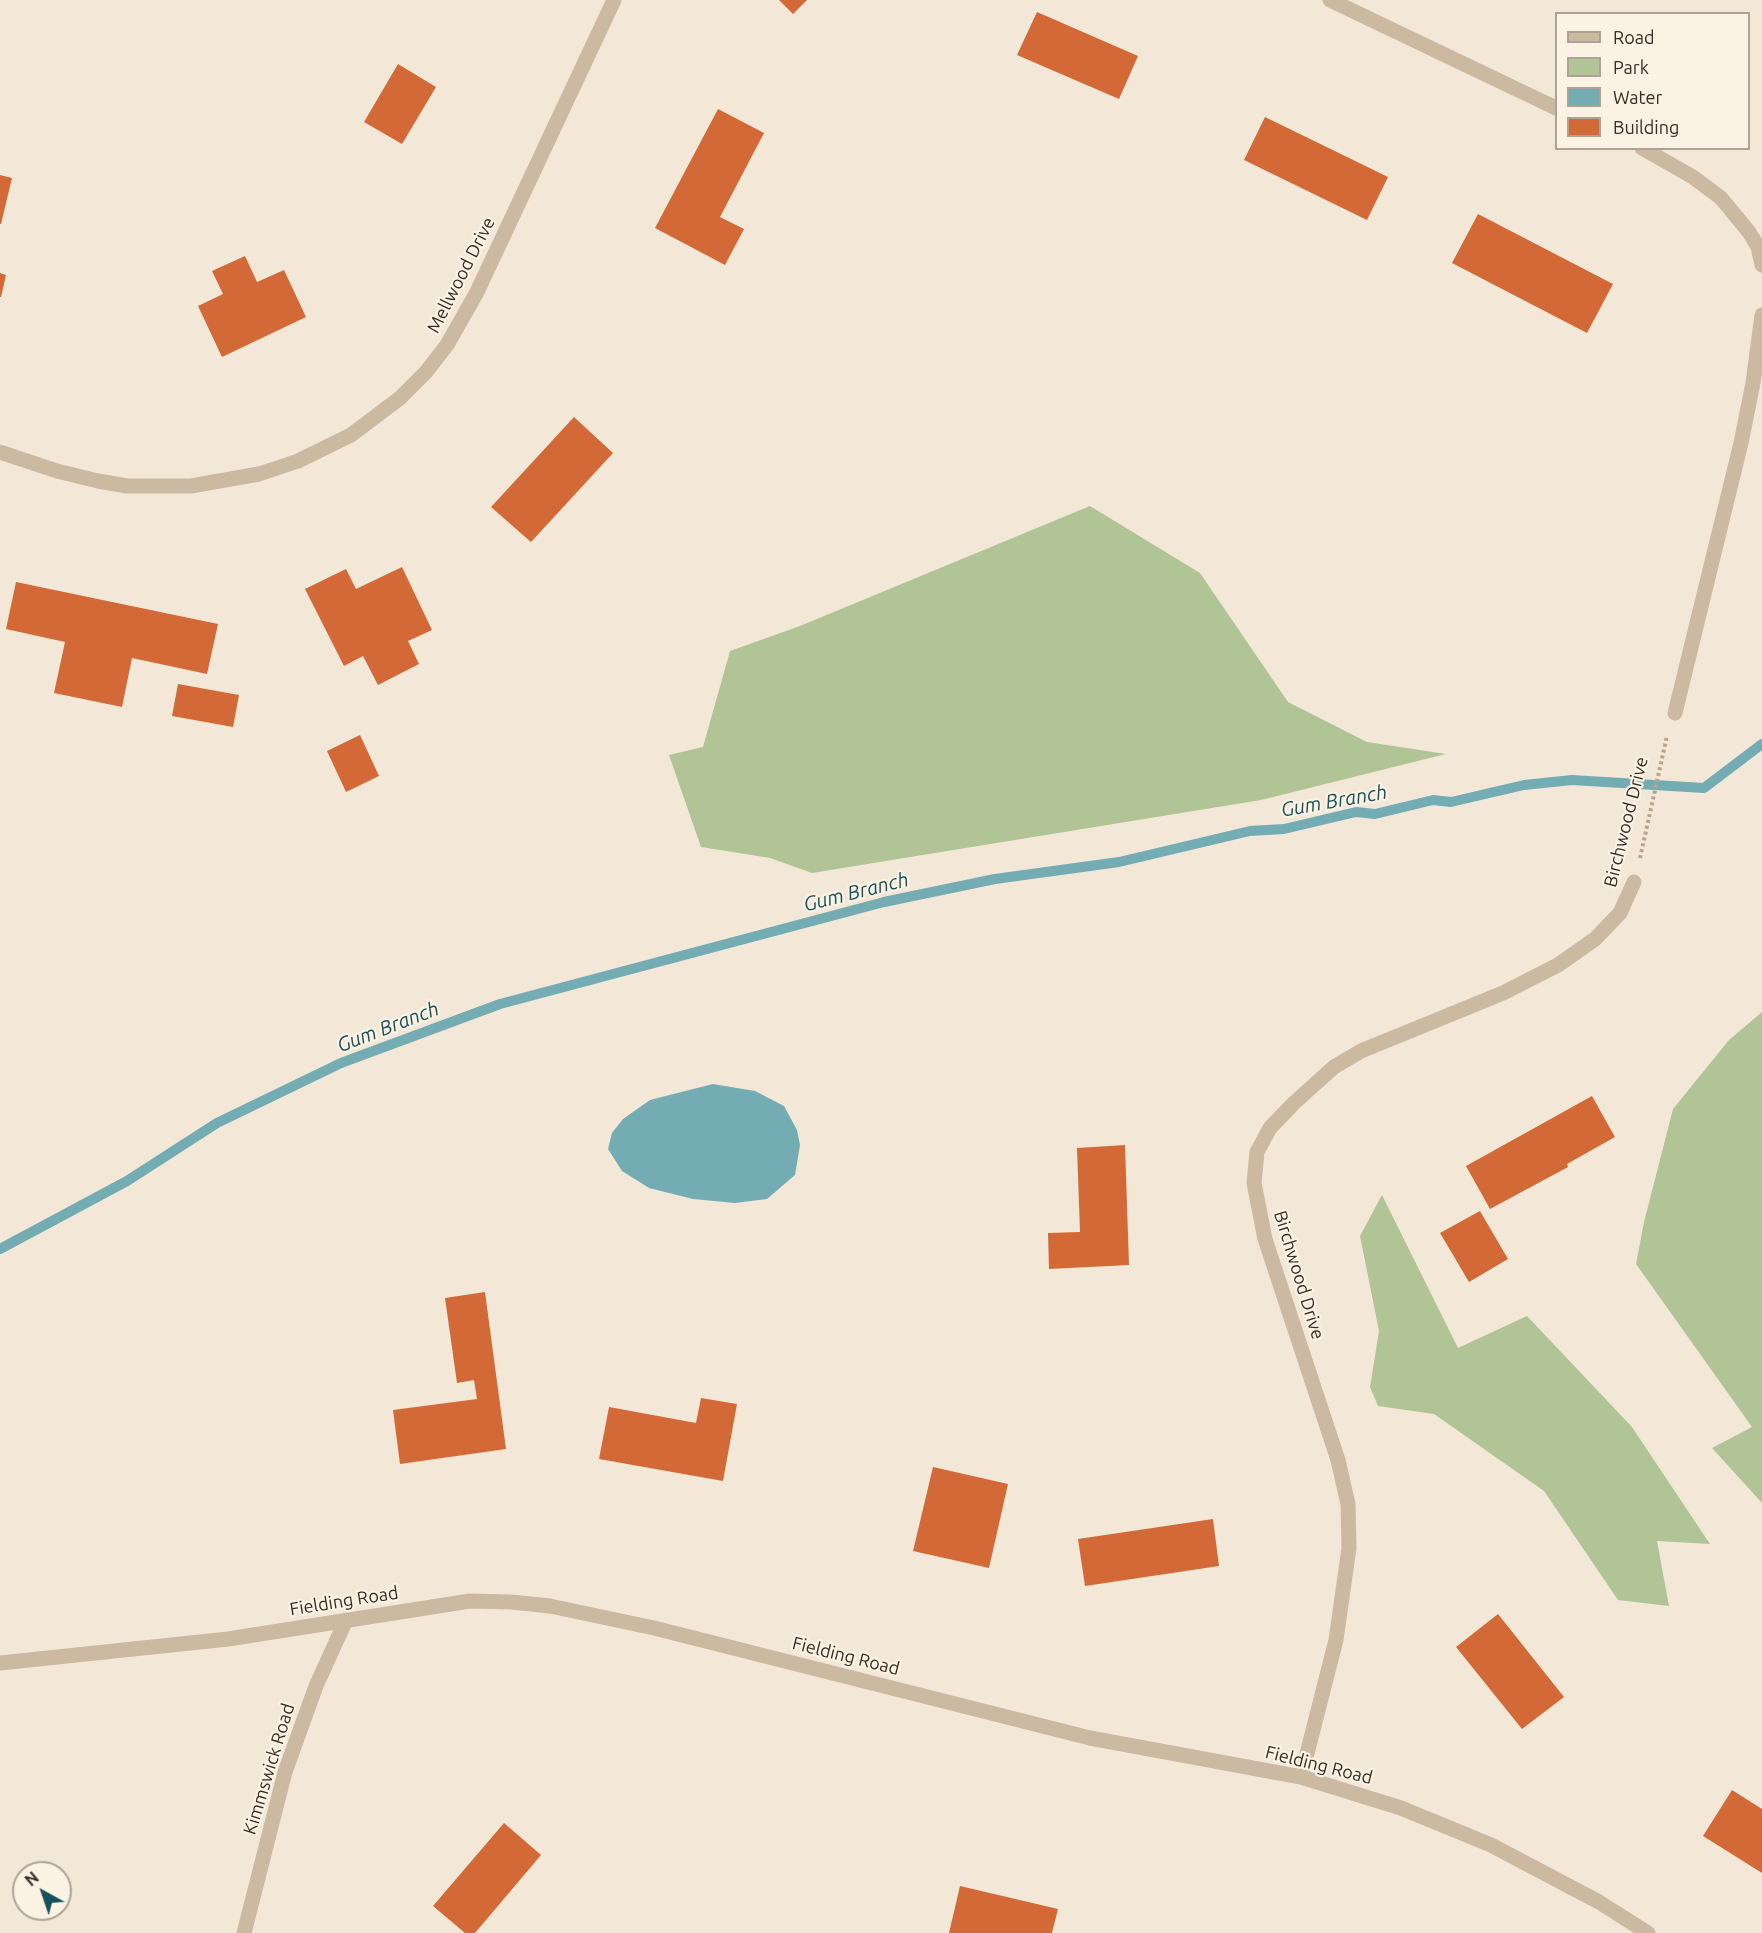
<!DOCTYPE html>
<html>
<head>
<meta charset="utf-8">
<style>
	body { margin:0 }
	#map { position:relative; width:1762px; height:1933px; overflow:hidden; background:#f3e8d7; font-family:Ubuntu,sans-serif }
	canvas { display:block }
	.legend { position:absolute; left:1555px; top:12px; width:195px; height:138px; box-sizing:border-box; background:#fbf2e4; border:2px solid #aca398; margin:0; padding:8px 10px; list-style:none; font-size:18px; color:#362c25 }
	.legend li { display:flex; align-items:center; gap:12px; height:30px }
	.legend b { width:30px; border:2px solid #aca398 }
	.north { position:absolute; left:12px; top:1861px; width:60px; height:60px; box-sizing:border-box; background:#fbf2e4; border:2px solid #aca398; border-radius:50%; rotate:320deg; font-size:16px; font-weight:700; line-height:24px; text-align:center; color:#362c25 }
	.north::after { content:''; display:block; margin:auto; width:21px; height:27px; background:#17525c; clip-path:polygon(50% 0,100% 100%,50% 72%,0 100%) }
</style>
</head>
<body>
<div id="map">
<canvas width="1762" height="1933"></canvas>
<ul class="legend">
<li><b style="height:8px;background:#ccb9a2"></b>Road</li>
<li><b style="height:16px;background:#b1c496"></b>Park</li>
<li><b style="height:16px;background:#74acb3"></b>Water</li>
<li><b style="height:16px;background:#d26937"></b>Building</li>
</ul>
<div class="north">N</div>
</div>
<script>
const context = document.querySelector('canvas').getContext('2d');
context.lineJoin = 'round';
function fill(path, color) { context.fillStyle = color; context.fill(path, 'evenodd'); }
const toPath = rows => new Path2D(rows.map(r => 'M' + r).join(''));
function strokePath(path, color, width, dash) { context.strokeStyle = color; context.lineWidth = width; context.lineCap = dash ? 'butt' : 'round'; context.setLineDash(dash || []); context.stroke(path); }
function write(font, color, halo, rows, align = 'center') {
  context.font = font + ' Ubuntu,sans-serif'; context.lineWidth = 4.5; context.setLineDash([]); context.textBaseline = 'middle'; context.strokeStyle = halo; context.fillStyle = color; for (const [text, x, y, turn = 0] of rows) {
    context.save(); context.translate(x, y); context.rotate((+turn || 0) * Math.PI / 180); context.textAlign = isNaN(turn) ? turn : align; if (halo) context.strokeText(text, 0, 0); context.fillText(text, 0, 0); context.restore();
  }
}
const green = toPath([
	[1090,506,1200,573,1288,702,1367,742,1446,754,1261,800,812,873,770,858,701,847,669,755,703,747,730,651,800,626],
	[1762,1012,1762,1503,1712,1448,1752,1427,1636,1264,1644,1222,1673,1109,1729,1040],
	[1382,1195,1458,1348,1527,1316,1632,1427,1710,1544,1657,1541,1669,1606,1618,1600,1544,1491,1434,1414,1378,1406,1370,1387,1379,1331,1360,1236]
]);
const water = toPath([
	[713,1084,755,1091,784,1106,797,1130,800,1145,795,1175,767,1199,735,1203,693,1199,649,1188,622,1171,608,1149,612,1133,623,1119,650,1100]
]);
const stream = toPath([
	[0,1249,127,1181,217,1123,341,1063,500,1004,884,902,995,879,1119,862,1250,831,1284,829,1356,812,1375,814,1433,800,1451,802,1524,785,1572,780,1704,788,1762,744]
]);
const building = toPath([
	[779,0,807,0,793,14],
	[1037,12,1138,56,1119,99,1017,55],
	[398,64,436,87,402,144,364,122],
	[718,109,764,133,720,217,744,229,725,265,655,228],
	[1265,117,1388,177,1367,220,1244,160],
	[0,175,12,178,1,224,0,224],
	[1478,214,1613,284,1587,333,1452,263],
	[245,256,257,282,284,270,306,317,222,357,198,306,223,294,212,271],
	[0,273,6,275,1,297,0,297],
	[574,417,613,453,531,542,491,507],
	[402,567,432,630,408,641,419,664,378,685,363,656,344,666,305,589,346,569,356,589],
	[16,582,218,624,207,674,132,658,122,707,54,693,65,642,6,629],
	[178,684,239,695,233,727,172,716],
	[360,735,379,776,346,792,327,751],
	[1592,1096,1615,1137,1567,1164,1568,1167,1490,1209,1466,1166],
	[1125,1145,1129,1265,1049,1269,1048,1233,1080,1232,1077,1148],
	[1480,1211,1508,1259,1469,1282,1440,1233],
	[485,1292,506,1449,400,1464,393,1410,477,1399,474,1380,457,1383,445,1298],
	[701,1398,737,1404,723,1481,599,1459,609,1407,696,1423],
	[933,1467,1008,1484,989,1568,913,1551],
	[1213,1519,1219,1566,1085,1586,1078,1539],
	[1498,1614,1564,1697,1522,1729,1456,1647],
	[1732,1790,1762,1809,1762,1873,1703,1836],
	[504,1823,541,1855,475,1933,465,1933,433,1906],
	[960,1886,1058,1909,1052,1933,949,1933]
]);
const path = toPath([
	[1640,858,1667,736]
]);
const minor = toPath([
	[1330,0,1556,108],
	[1642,148,1693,177,1721,198,1749,232,1758,247,1762,265],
	[0,452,57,471,98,481,127,486,191,486,259,474,298,461,351,435,400,398,426,372,447,345,477,292,614,0],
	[1675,713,1741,443,1753,383,1762,315],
	[0,1663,228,1639,470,1601,511,1602,550,1606,654,1628,1090,1738,1301,1777,1401,1808,1491,1845,1599,1902,1648,1933],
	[1301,1777,1336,1640,1349,1548,1348,1504,1338,1460,1265,1239,1254,1183,1257,1152,1270,1128,1294,1103,1334,1067,1361,1051,1503,993,1558,965,1595,939,1620,913,1634,882],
	[244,1933,285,1772,316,1686,346,1620]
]);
const streetNames = [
	["Mellwood Drive",461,275,-63],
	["Birchwood Drive",1626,822,-76],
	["Birchwood Drive",1299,1275,73],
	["Fielding Road",344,1601,-9],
	["Fielding Road",846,1656,14],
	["Fielding Road",1319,1765,14],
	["Kimmswick Road",269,1769,-73]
];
const waterNames = [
	["Gum Branch",1334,801,-10],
	["Gum Branch",856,892,-14],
	["Gum Branch",388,1027,-21]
];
fill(green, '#b1c496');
fill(water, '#74acb3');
strokePath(stream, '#74acb3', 10);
fill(building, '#d26937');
strokePath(path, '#b8a38c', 4, [3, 3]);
strokePath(minor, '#ccb9a2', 15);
write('18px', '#362c25', '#fbf2e4', streetNames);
write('italic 20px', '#17525c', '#fbf2e4', waterNames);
</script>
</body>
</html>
